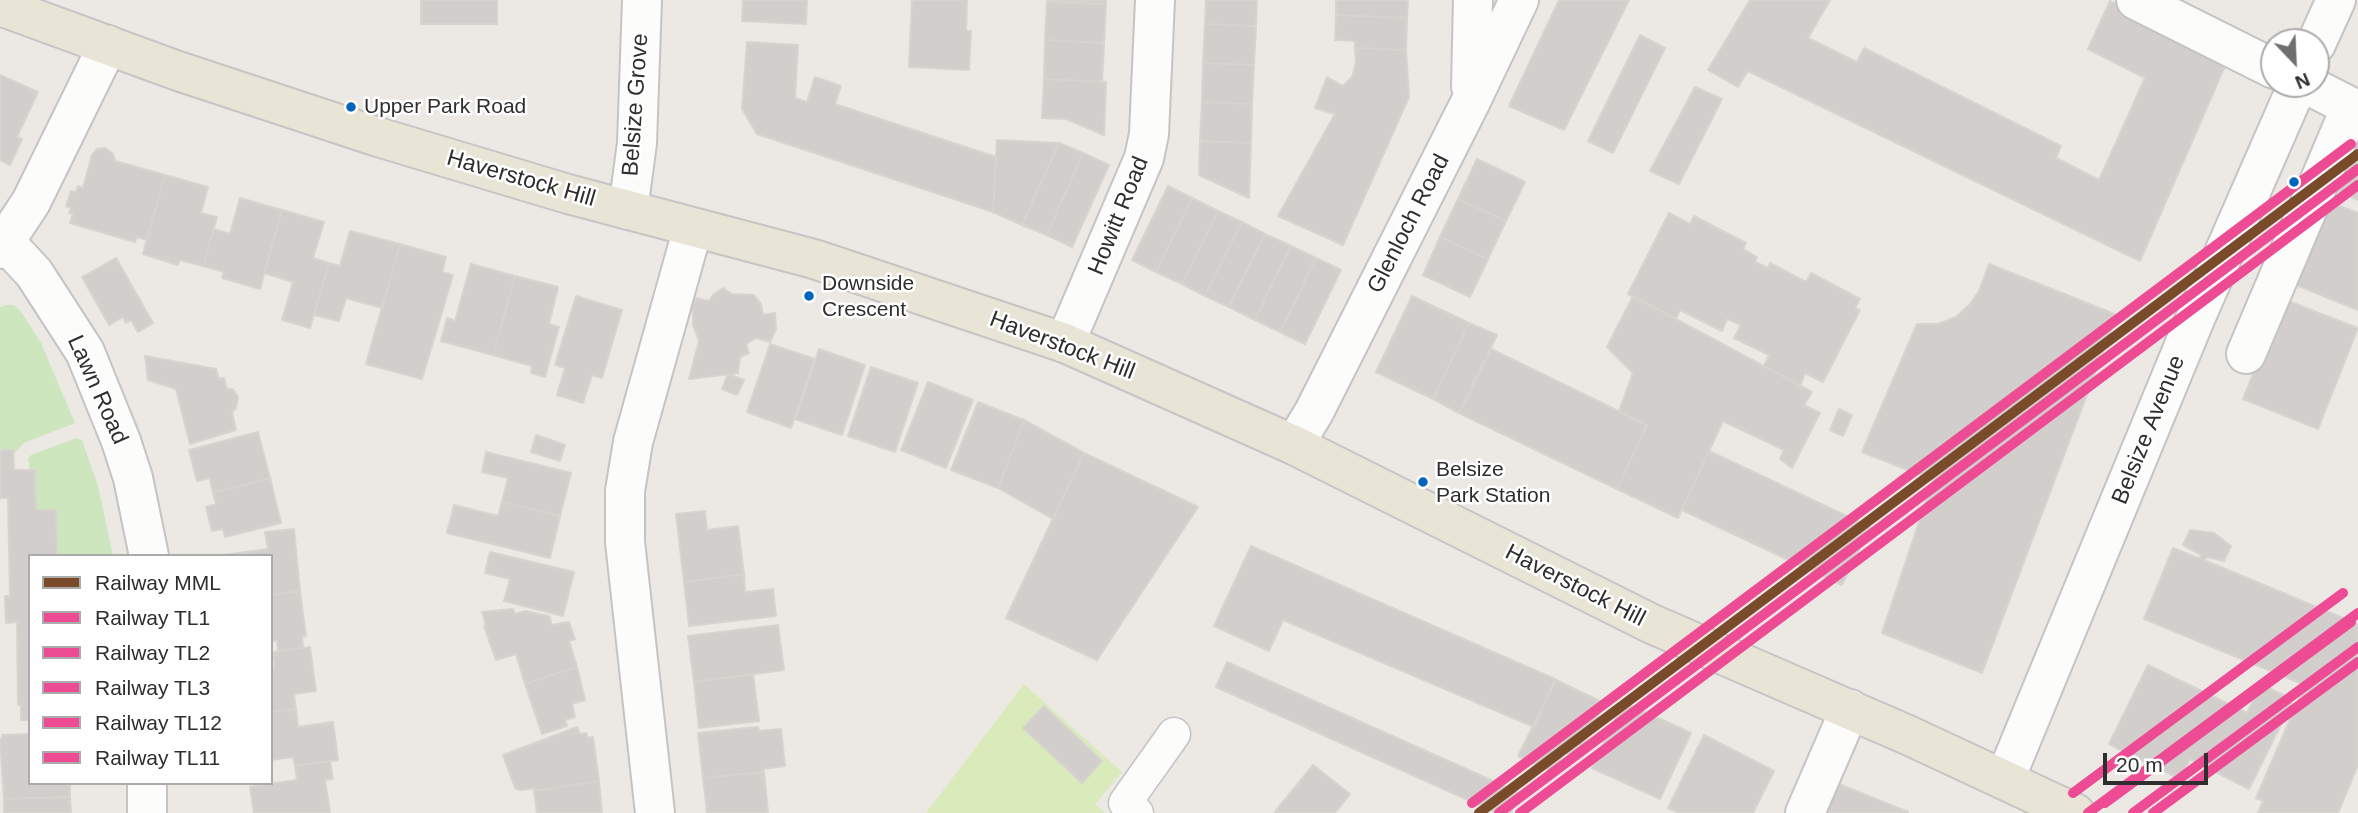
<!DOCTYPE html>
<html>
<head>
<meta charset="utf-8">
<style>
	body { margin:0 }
	#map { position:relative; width:2358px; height:813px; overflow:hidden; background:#ece8e4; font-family:Helvetica,sans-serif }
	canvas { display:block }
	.legend { position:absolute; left:28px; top:554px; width:245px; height:231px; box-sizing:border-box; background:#fff; border:2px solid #ababab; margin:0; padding:9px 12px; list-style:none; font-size:21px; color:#2e2e2e }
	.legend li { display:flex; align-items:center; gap:14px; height:35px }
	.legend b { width:35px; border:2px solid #ababab }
	.north { position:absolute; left:2260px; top:28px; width:70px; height:70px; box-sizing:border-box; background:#fff; border:2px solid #ababab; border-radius:50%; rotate:157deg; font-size:19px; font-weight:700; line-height:28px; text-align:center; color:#2e2e2e }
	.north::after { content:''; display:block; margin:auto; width:24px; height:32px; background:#706f6e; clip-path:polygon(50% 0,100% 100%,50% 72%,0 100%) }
	.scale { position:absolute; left:2103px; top:753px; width:105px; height:32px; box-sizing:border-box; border:4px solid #2e2e2e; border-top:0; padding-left:9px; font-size:21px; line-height:24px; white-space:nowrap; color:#2e2e2e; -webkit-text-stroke:5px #fff; paint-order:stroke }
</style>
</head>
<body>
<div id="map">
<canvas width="2358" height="813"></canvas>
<ul class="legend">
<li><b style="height:9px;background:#7a4b2a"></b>Railway MML</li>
<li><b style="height:9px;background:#ee4b95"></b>Railway TL1</li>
<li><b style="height:9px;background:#ee4b95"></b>Railway TL2</li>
<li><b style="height:9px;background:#ee4b95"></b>Railway TL3</li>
<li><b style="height:9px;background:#ee4b95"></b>Railway TL12</li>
<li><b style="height:9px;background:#ee4b95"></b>Railway TL11</li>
</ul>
<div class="north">N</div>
<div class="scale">20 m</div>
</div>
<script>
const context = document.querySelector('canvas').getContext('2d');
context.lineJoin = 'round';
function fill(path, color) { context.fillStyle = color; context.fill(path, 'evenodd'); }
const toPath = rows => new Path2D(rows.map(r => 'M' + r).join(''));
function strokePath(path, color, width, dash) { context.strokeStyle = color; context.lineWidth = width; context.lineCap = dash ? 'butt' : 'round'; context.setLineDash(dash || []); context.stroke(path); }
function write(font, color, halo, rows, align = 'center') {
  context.font = font + ' Helvetica,sans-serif'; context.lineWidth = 5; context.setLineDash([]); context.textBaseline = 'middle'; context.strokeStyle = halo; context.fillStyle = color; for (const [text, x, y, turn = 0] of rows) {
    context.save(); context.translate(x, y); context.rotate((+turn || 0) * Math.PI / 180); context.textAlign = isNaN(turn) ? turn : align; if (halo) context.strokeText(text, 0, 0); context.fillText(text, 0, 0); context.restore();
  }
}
const green = toPath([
	[6,305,14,305,20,310,41,343,75,423,24,443,15,453,13,450,0,450,0,307],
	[76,438,82,440,98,486,113,556,57,556,36,510,35,470,30,470,28,459,31,455]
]);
const pitch = toPath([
	[1024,684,1122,772,1095,804,1105,813,926,813]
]);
const building = toPath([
	[421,0,497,0,497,24,421,24,421,0],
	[743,0,807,0,806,24,742,21,743,0],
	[912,0,967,0,966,31,971,31,969,70,909,67,912,0],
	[1047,0,1106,0,1106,4,1047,0],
	[1206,0,1257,0,1256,26,1205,24,1206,0],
	[1336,0,1408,0,1407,18,1336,15,1336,0],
	[1559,0,1629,0,1564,130,1509,106,1559,0],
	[1750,0,1830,0,1808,38,1857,62,1864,48,2061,146,2056,158,2099,180,2145,78,2088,49,2110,1,2225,66,2140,261,1748,71,1738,87,1708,70,1750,0],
	[1047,2,1106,4,1104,43,1045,40,1047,2],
	[1336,15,1407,18,1406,50,1355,48,1355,41,1335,40,1336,15],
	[1205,24,1256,26,1254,65,1203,63,1205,24],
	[1640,35,1665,48,1613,153,1588,141,1640,35],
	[1045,40,1104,43,1102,82,1044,79,1045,40],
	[747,42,798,45,795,98,807,102,815,77,841,86,835,104,996,157,993,212,757,134,742,109,747,42],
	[1355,48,1406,50,1409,97,1343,245,1278,216,1335,114,1315,108,1327,77,1343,86,1352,77,1356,63,1355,48],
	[1203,63,1254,65,1252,104,1202,102,1203,63],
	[0,75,38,92,17,137,22,139,10,165,0,160,0,75],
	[1044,79,1106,82,1104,135,1066,119,1042,118,1044,79],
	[1695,87,1722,99,1679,184,1650,171,1695,87],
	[1202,102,1252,104,1251,143,1200,141,1202,102],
	[2358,124,2358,200,2332,189,2358,124],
	[997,140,1059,143,1022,225,993,212,997,140],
	[1200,141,1251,143,1249,198,1199,175,1200,141],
	[1059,143,1083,153,1047,235,1022,225,1059,143],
	[105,148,113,154,115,161,165,175,147,240,137,237,135,242,70,223,73,214,69,213,71,208,66,206,71,191,76,192,78,186,83,188,92,155,97,149,105,148],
	[1083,153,1109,165,1072,247,1047,235,1083,153],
	[1477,159,1525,182,1506,221,1458,199,1477,159],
	[165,175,208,187,201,213,217,217,203,266,180,260,178,265,143,254,165,175],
	[1168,186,1192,198,1156,272,1132,260,1168,186],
	[240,198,282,210,260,289,222,278,224,272,203,266,214,229,230,234,240,198],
	[1192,198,1218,211,1182,284,1156,272,1192,198],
	[1458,199,1506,221,1488,259,1440,237,1458,199],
	[2324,200,2358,213,2358,310,2291,283,2324,200],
	[282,210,324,222,313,258,329,263,310,328,282,320,293,282,264,273,282,210],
	[1218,211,1242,222,1205,296,1182,284,1218,211],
	[1669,213,1690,224,1694,216,1746,243,1743,249,1757,257,1755,262,1768,268,1770,263,1806,282,1811,273,1860,299,1855,308,1860,310,1823,382,1805,373,1800,386,1764,366,1769,355,1734,338,1741,325,1727,319,1722,331,1680,310,1676,319,1628,294,1669,213],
	[1242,222,1265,234,1229,307,1205,296,1242,222],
	[350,231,400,244,382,308,346,298,339,321,314,315,329,263,340,266,350,231],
	[1265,234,1291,246,1255,320,1229,307,1265,234],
	[1440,237,1488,259,1470,297,1423,275,1440,237],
	[400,244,446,257,442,272,453,275,422,379,366,364,400,244],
	[1291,246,1316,258,1280,332,1255,320,1291,246],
	[116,258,153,323,138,332,131,320,126,323,123,317,109,325,82,277,116,258],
	[1316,258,1341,270,1305,344,1280,332,1316,258],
	[471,264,515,276,493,355,441,341,447,318,455,321,471,264],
	[1989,264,2117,315,1982,673,1882,633,1933,480,1862,452,1917,324,1938,324,1956,317,1970,304,1979,291,1989,264],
	[515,276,558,287,549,324,559,327,545,377,531,373,532,366,493,355,515,276],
	[723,288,732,294,754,295,761,304,763,315,775,313,776,329,770,342,756,338,746,344,749,353,740,357,738,373,689,379,699,341,693,325,693,312,691,312,696,298,709,301,713,295,723,288],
	[576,296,622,310,602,378,592,375,583,403,557,395,565,368,555,365,576,296],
	[1412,296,1469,323,1433,399,1376,372,1412,296],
	[1633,296,1812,392,1804,405,1820,413,1792,468,1780,459,1784,450,1723,421,1678,518,1617,489,1647,425,1619,411,1633,373,1607,347,1633,296],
	[2283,299,2358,328,2318,429,2243,399,2283,299],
	[1469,323,1497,335,1459,413,1433,399,1469,323],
	[770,344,815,359,791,428,747,412,770,344],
	[819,349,865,365,842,435,795,419,819,349],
	[1491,349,1647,425,1617,489,1459,413,1491,349],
	[145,356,216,369,219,379,224,378,227,389,233,389,238,397,236,408,232,412,236,430,190,444,176,389,148,380,145,356],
	[871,367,918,383,895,452,848,436,871,367],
	[728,374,744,380,737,395,722,389,728,374],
	[928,382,973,400,946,468,901,450,928,382],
	[978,402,1024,420,998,488,951,470,978,402],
	[1839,409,1852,415,1843,436,1830,430,1839,409],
	[1024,420,1084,453,1053,519,998,488,1024,420],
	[258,432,270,478,213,493,210,478,197,481,189,450,258,432],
	[536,435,565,445,560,461,531,452,536,435],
	[0,450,13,450,14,470,35,470,36,510,56,510,57,556,30,556,30,720,21,720,21,705,18,705,17,622,6,623,5,596,10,596,8,498,0,498,0,450],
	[1709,451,1870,527,1842,585,1682,510,1709,451],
	[486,452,571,473,560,516,502,502,508,478,482,472,486,452],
	[1084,453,1198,507,1097,660,1006,618,1084,453],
	[270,478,281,523,225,537,223,529,212,531,206,507,216,504,213,493,270,478],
	[502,502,560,516,550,558,447,533,454,505,498,516,502,502],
	[705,511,707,530,738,526,744,574,684,582,676,514,705,511],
	[294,529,300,591,271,595,271,556,217,556,268,549,265,532,294,529],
	[2190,530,2214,533,2231,546,2224,561,2207,557,2204,560,2358,624,2358,765,2338,813,2258,813,2263,801,2256,798,2305,685,2144,619,2173,548,2200,559,2201,555,2183,545,2190,530],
	[1251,546,1555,679,1534,727,1283,620,1269,651,1214,626,1251,546],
	[490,552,574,572,563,616,504,601,510,579,485,573,490,552],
	[744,574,745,592,773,589,776,616,689,626,684,582,744,574],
	[300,591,306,636,302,637,303,648,278,651,277,640,271,641,271,595,300,591],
	[513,609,515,614,525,611,549,616,552,625,569,622,575,639,569,641,577,667,525,684,516,654,496,660,484,626,486,625,482,612,513,609],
	[778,625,784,670,694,682,688,636,778,625],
	[310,647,316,691,294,694,296,709,271,712,271,668,275,668,273,652,310,647],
	[1227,662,1520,793,1511,813,1497,813,1216,687,1227,662],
	[2148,665,2247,713,2261,684,2293,700,2249,789,2190,759,2180,779,2109,744,2148,665],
	[577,667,585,700,572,704,575,717,565,720,567,726,542,734,525,684,577,667],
	[753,674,759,721,699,728,694,682,753,674],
	[1556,680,1604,703,1577,758,1564,752,1553,773,1518,756,1556,680],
	[1623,702,1691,733,1660,799,1592,768,1623,702],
	[1044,706,1102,761,1082,783,1023,728,1044,706],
	[296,709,298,727,333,722,338,760,295,766,293,757,271,760,271,712,296,709],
	[577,727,580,734,586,733,588,738,593,737,599,781,534,791,535,788,520,790,515,788,503,755,577,727],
	[758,727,759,731,781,729,785,766,763,769,764,772,703,778,698,733,758,727],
	[30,734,30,783,70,783,70,797,4,799,0,739,2,739,2,735,30,734],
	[1704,735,1774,771,1753,813,1678,813,1668,808,1704,735],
	[330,761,333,779,325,780,330,813,254,813,250,787,297,780,295,766,330,761],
	[1313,765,1350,794,1335,813,1274,813,1313,765],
	[764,772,768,813,707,813,703,778,764,772],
	[1824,778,1908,812,1908,813,1809,813,1824,778],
	[599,781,602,813,537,813,534,791,599,781],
	[70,797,71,813,4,813,4,799,70,797]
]);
const pedestrian = toPath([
	[1137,813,1125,803,1174,734]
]);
const minor = toPath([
	[2136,0,2274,69],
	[1471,87,1473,0],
	[628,210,637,143,642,0],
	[6,243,34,273,85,352,121,441,133,478,149,556],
	[0,249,31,202,108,45],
	[1065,343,1144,158,1149,134,1155,0],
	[2246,354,2351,107,2306,84],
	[1294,445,1314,412,1470,103,1519,0],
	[147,783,147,813],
	[655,813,625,542,625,491,633,442,693,228],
	[1805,813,1850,709]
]);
const tertiary = toPath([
	[2316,44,2336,0],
	[2005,779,2195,319,2298,84]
]);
const primary = toPath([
	[0,6,178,71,378,137,568,194,814,259,1065,343,1294,445,1652,624,1910,736,2075,813]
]);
const rail1 = toPath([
	[1479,813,2358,154]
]);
const rail2 = toPath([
	[1499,813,2358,169],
	[2133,813,2358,647]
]);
const rail3 = toPath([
	[1472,803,2351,144],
	[2105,803,2351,622]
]);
const rail4 = toPath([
	[1520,813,2358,185],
	[2153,813,2358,662]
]);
const rail5 = toPath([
	[2088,813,2358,613]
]);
const rail6 = toPath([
	[2073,793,2343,593]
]);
const markers = [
	[351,107,6,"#0065bd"],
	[2294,182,6,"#0065bd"],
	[809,296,6,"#0065bd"],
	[1423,482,6,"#0065bd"]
];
const busNames = [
	["Upper Park Road",364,107],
	["Downside",822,284],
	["Crescent",822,310],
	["Belsize",1436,470],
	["Park Station",1436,496]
];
const streetNames = [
	["Belsize Grove",636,105,-86],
	["Haverstock Hill",521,179,16],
	["Howitt Road",1119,216,-68],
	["Glenloch Road",1409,224,-63],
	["Haverstock Hill",1062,346,21],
	["Lawn Road",97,390,66],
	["Belsize Avenue",2149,430,-68],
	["Haverstock Hill",1575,586,27]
];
fill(green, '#cee6be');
fill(pitch, '#d9eabb');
fill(building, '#d1cecb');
strokePath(building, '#d7d4d0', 2);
strokePath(pedestrian, '#c5c4c5', 35);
strokePath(minor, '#c5c4c5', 42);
strokePath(tertiary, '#c5c4c5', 42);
strokePath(primary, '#c6c5c4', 42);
strokePath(pedestrian, '#fcfcfb', 32);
strokePath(minor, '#fcfcfb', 38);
strokePath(tertiary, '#fcfcfb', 38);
strokePath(primary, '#e8e4d6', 38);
strokePath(rail1, '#7a4b2a', 10);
strokePath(rail2, '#ee4b95', 10);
strokePath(rail3, '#ee4b95', 10);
strokePath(rail4, '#ee4b95', 10);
strokePath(rail5, '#ee4b95', 10);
strokePath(rail6, '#ee4b95', 10);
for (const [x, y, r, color] of markers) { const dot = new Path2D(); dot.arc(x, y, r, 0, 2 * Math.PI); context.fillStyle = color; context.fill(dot); strokePath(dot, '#fff', 2.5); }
write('21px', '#2e2e2e', '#fff', busNames, 'left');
write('23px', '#2e2e2e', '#fff', streetNames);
</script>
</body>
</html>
